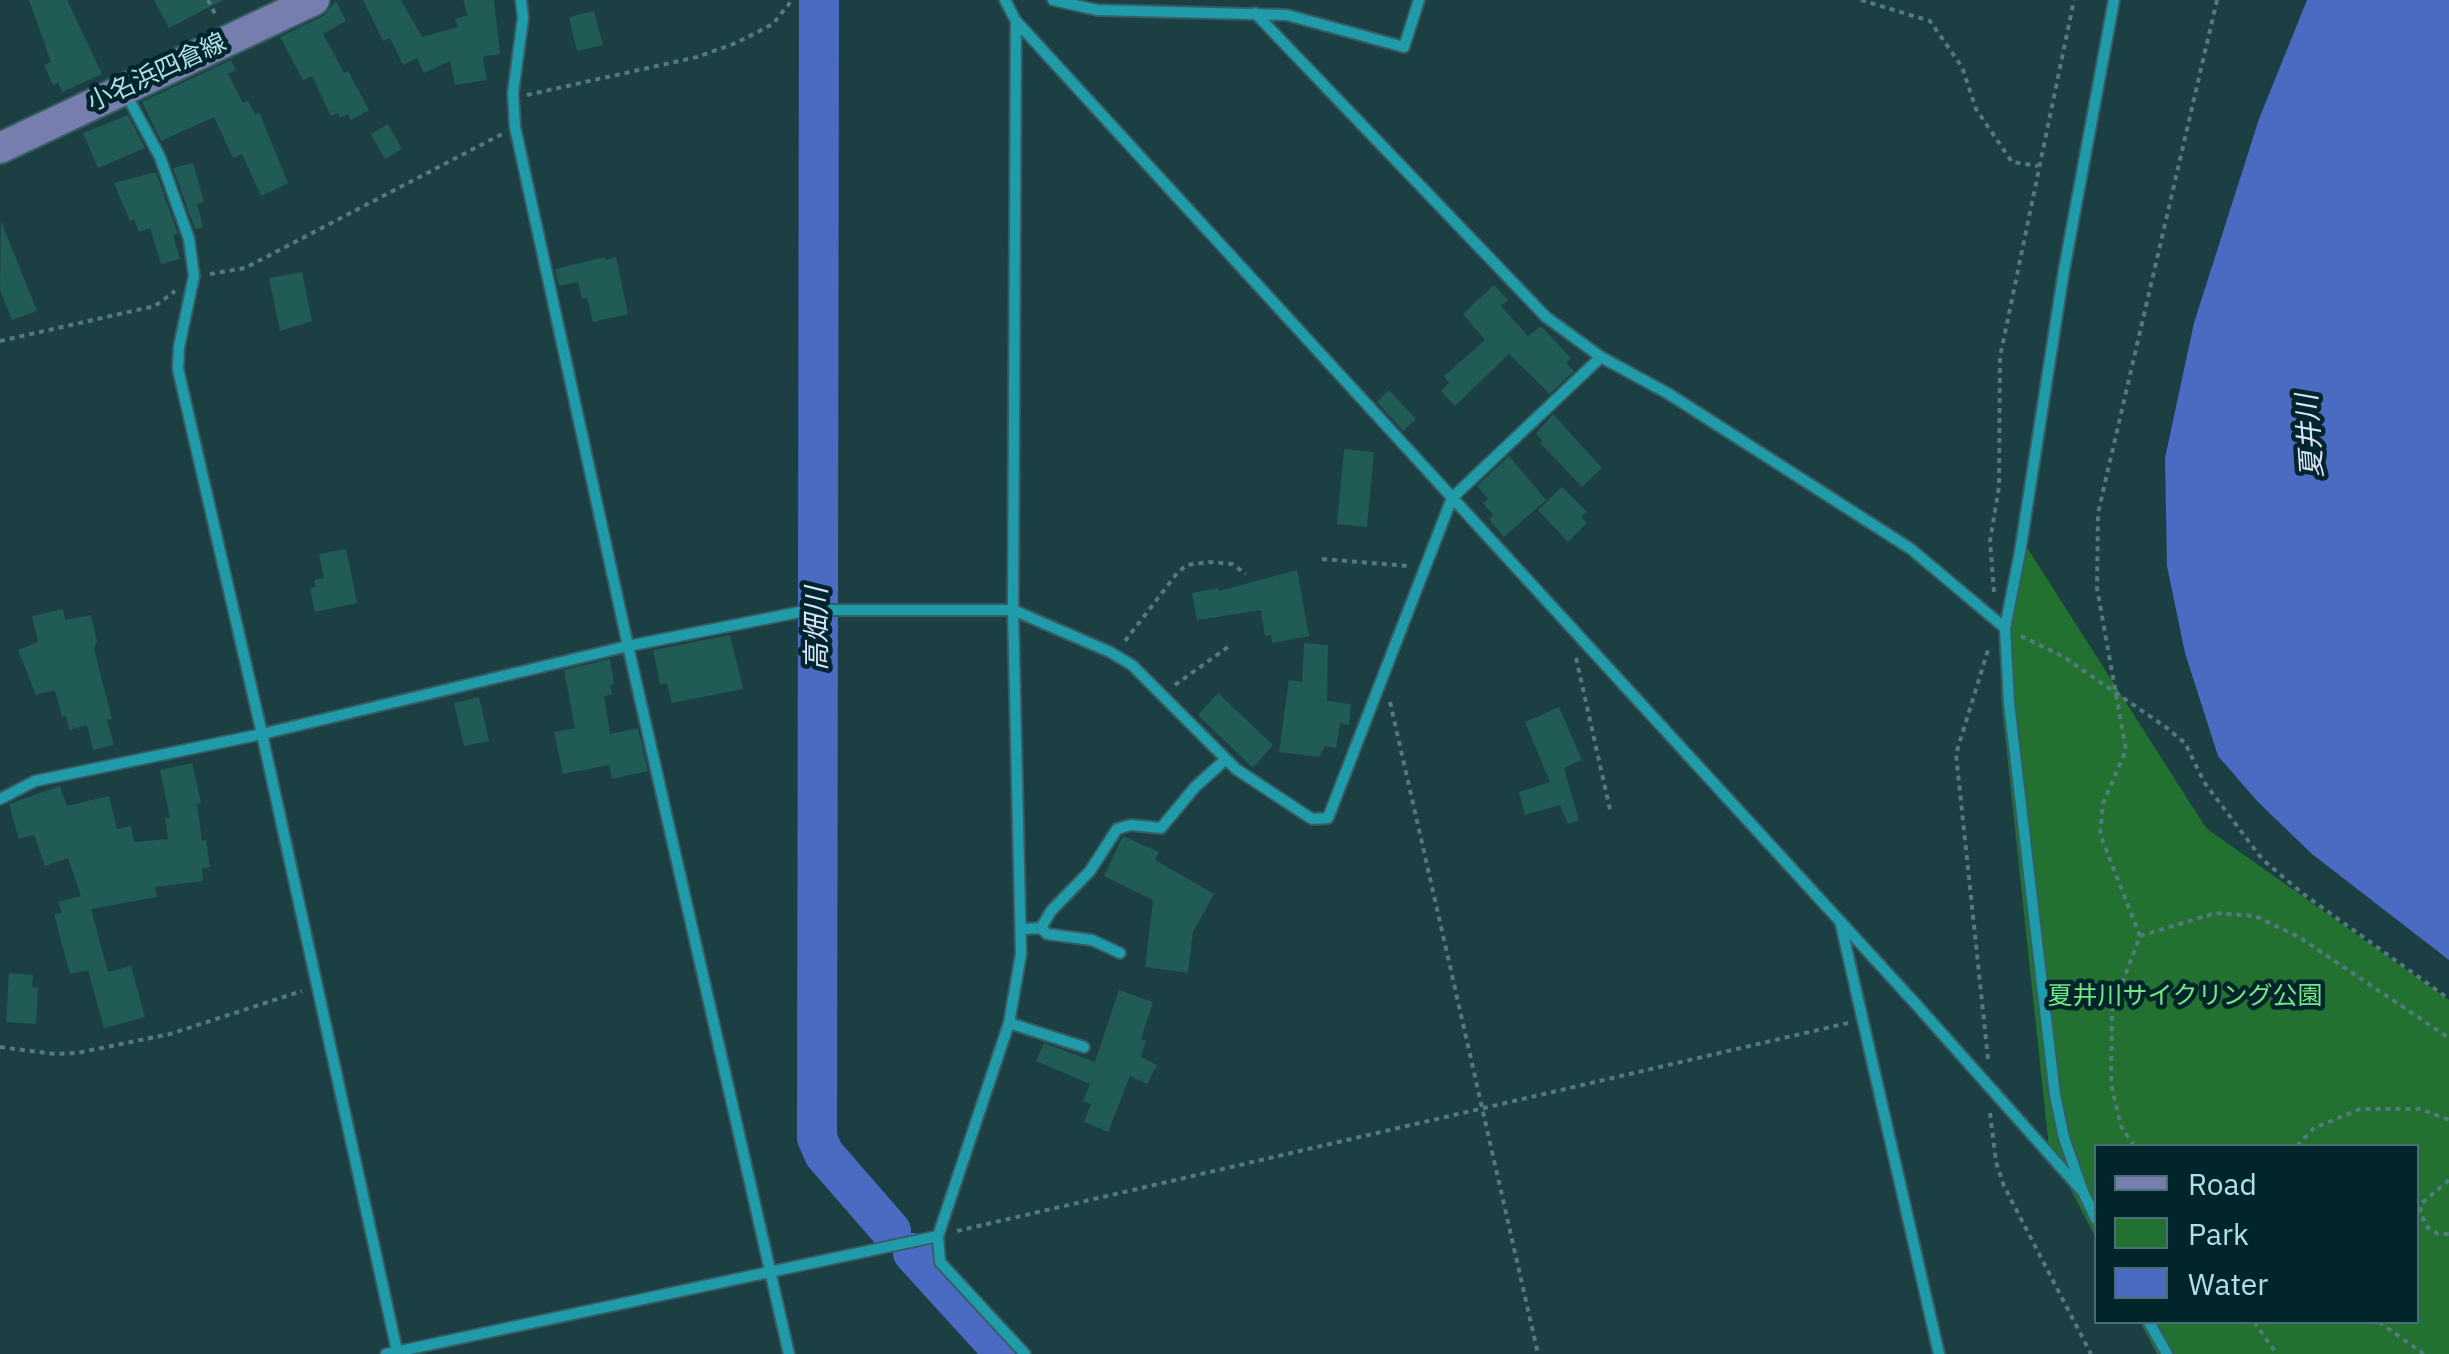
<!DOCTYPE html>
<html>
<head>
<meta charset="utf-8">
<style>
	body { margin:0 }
	#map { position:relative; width:2449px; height:1354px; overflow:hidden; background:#1c3f43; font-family:"IBM Plex Sans",sans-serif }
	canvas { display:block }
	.legend { position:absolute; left:2094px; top:1144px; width:325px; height:180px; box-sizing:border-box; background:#01252a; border:2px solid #477076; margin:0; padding:12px 18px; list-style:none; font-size:30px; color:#b0e1e8 }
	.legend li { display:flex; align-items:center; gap:20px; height:50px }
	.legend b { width:50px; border:2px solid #477076 }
</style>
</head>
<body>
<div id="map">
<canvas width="2449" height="1354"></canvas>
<ul class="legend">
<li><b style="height:12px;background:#767ead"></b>Road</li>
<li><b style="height:28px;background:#227131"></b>Park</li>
<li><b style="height:28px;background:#4b6bc3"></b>Water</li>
</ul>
</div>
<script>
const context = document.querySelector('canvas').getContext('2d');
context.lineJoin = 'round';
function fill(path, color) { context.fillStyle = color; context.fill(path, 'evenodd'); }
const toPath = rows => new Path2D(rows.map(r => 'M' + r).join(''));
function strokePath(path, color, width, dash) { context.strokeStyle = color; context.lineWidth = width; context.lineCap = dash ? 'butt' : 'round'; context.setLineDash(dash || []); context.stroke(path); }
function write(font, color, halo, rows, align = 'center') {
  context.font = font + ' "IBM Plex Sans","Noto Sans JP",sans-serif'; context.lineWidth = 9; context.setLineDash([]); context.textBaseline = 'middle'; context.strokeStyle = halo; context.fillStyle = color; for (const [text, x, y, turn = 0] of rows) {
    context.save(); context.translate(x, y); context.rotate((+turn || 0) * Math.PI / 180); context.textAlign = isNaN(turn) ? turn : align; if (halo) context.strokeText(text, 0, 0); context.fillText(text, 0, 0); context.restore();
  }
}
const green = toPath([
	[2019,535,2206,828,2449,1000,2449,1354,2157,1354,2140,1322,2416,1322,2416,1146,2096,1146,2096,1238,2049,1148,2001,697,2007,608]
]);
const water = toPath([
	[2307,0,2449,0,2449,960,2312,854,2258,802,2218,756,2185,653,2167,566,2165,458,2194,323,2259,119]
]);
const river = toPath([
	[819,0,817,1138,824,1154,891,1231],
	[913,1253,1005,1354]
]);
const building = toPath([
	[29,0,67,0,102,74,62,92,58,83,53,85,44,65,51,62],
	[154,0,223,0,169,28],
	[363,0,401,0,422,37,458,27,455,19,468,15,463,0,494,0,500,54,485,56,483,59,487,80,455,85,450,61,424,73,417,58,403,65,390,38,383,41],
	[336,1,346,21,323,34,344,73,348,71,369,110,351,120,348,114,340,118,338,113,331,116,312,76,303,80,280,37,323,16],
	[594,11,603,45,577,51,569,17],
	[231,60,236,70,228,74,243,103,248,101,255,114,259,112,288,183,261,196,242,154,233,158,214,117,161,141,142,102],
	[128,115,145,148,98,168,83,133],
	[388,124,402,149,385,159,371,134],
	[193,163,204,202,197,204,203,227,195,229,173,168],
	[156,172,178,234,173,235,180,259,161,264,150,228,139,232,134,219,130,221,114,183],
	[1,221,37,311,12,320,0,290],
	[605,257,606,260,616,257,628,314,593,322,587,298,582,299,578,282,559,286,555,269],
	[302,272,312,321,280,331,269,278],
	[1494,285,1508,300,1501,306,1528,336,1541,326,1571,358,1566,363,1574,371,1550,394,1509,354,1455,406,1441,391,1449,383,1444,376,1485,340,1463,314],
	[1389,390,1416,419,1403,431,1377,402],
	[1553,414,1602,468,1582,487,1540,443,1542,441,1536,434],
	[1344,449,1374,452,1367,527,1337,524],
	[1509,456,1546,500,1504,537,1489,519,1493,515,1483,503,1488,499,1477,486],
	[1562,487,1587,512,1581,517,1587,523,1568,542,1538,510],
	[346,549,357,603,315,612,310,588,316,587,314,580,324,578,319,554],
	[1297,570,1309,636,1272,643,1271,635,1265,636,1261,610,1197,620,1192,593,1218,588,1219,591],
	[63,609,65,620,91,615,97,641,94,649,112,719,107,720,114,745,93,750,87,725,69,730,66,716,62,717,55,690,36,695,18,650,38,642,32,616],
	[730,635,743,689,672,703,667,683,660,685,653,650],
	[1304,643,1328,645,1327,701,1351,704,1349,725,1340,723,1336,748,1325,746,1319,757,1279,752,1289,680,1302,682],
	[610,659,614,684,610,685,612,694,604,696,610,734,638,728,648,771,612,779,609,765,563,774,554,732,575,728,564,670],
	[1218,693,1273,745,1253,768,1198,715],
	[479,697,489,741,464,746,454,703],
	[1559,707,1582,760,1564,768,1579,820,1568,824,1560,805,1525,815,1519,792,1550,782,1525,722],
	[192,763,201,803,197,804,202,841,206,840,210,867,202,868,203,881,155,887,157,897,91,909,108,972,131,966,145,1017,104,1028,88,970,70,974,54,914,62,913,58,902,81,896,68,858,45,866,34,835,19,839,9,804,60,786,67,806,109,796,117,829,131,826,134,842,168,839,165,818,170,818,160,770],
	[1123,836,1159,852,1155,860,1214,894,1193,932,1188,973,1145,967,1153,900,1104,876],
	[9,973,33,975,32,987,38,988,36,1024,6,1022],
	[1119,990,1153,1002,1141,1039,1146,1041,1141,1057,1157,1065,1147,1084,1130,1076,1108,1132,1084,1122,1091,1104,1083,1101,1090,1084,1036,1061,1044,1043,1095,1062]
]);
const path = toPath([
	[208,0,217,18],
	[1861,0,1930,21,1962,67,1976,109,2012,162,2038,166],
	[527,95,697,57,736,43,773,24,792,0],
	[210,274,245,268,502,134],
	[0,341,155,306,175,291],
	[1322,559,1408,566],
	[1994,592,1990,541,1999,487,2000,357,2074,0],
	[2021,636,2064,657,2167,728,2185,743,2204,782,2262,859,2302,893,2449,999],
	[1125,641,1178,572,1187,565,1209,562,1232,564,1246,574],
	[1576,658,1611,814],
	[1175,685,1228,647],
	[1390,702,1538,1354],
	[2140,936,2216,913,2255,916,2299,937,2449,1038],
	[0,1047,55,1054,77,1053,170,1034,302,991],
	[1988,1059,1956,754,1988,650],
	[1990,1113,1996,1162,2004,1186,2091,1354],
	[2134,1146,2121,1126,2111,1084,2112,1010,2140,936,2100,834,2103,803,2126,750,2097,588,2098,513,2217,0],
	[2297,1146,2314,1128,2360,1109,2420,1109,2449,1120],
	[2449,1180,2422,1203,2420,1212,2428,1228,2438,1234,2449,1234],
	[957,1231,1848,1023],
	[2254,1322,2277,1354],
	[2379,1322,2424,1354]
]);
const minor = toPath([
	[521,0,523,18,513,93,515,127,628,646,789,1354],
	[1005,0,1016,21,1914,1002,2083,1192],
	[1053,0,1097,10,1287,15,1404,47,1419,0],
	[1255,13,1546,317,1601,357,1669,394,1911,549,2005,628],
	[125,92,160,157,189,239,194,276,179,347,178,369,262,734,397,1351],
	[0,799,35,781,262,734,628,646,810,610,1013,610,1110,652,1132,665,1236,769,1312,819,1328,818,1452,498,1601,357],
	[1841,925,1939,1354],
	[1041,928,1047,934,1092,940,1120,953],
	[1022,929,1041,928,1051,911,1090,871,1117,829,1131,825,1161,828,1195,787,1226,759],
	[1009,1023,1084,1047],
	[2096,1219,2083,1192,2064,1138,2055,1095,2009,703,2005,628,2020,552,2064,270,2114,0],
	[938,1236,1009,1023,1021,954,1013,610,1016,21],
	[2149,1322,2167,1354],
	[386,1354,938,1236,940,1262,1025,1354]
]);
const primary = toPath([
	[0,148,314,0]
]);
const streetNames = [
	["小名浜四倉線",157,73,-25]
];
const parkNames = [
	["夏井川サイクリング公園",2185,997]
];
const waterNames = [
	["夏井川",2311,436,-94],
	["高畑川",818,629,-90]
];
fill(green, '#227131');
fill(water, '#4b6bc3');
strokePath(river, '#4b6bc3', 40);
fill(building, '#205b55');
strokePath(minor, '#365d63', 14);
strokePath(primary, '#365d63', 34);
strokePath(path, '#527a7f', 4, [5, 5]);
strokePath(minor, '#209ba9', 10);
strokePath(primary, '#767ead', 30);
write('25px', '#b0e1e8', '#01252a', streetNames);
write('25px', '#74e784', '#01252a', parkNames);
write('italic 28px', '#d8e2fa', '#01252a', waterNames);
</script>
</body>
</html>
